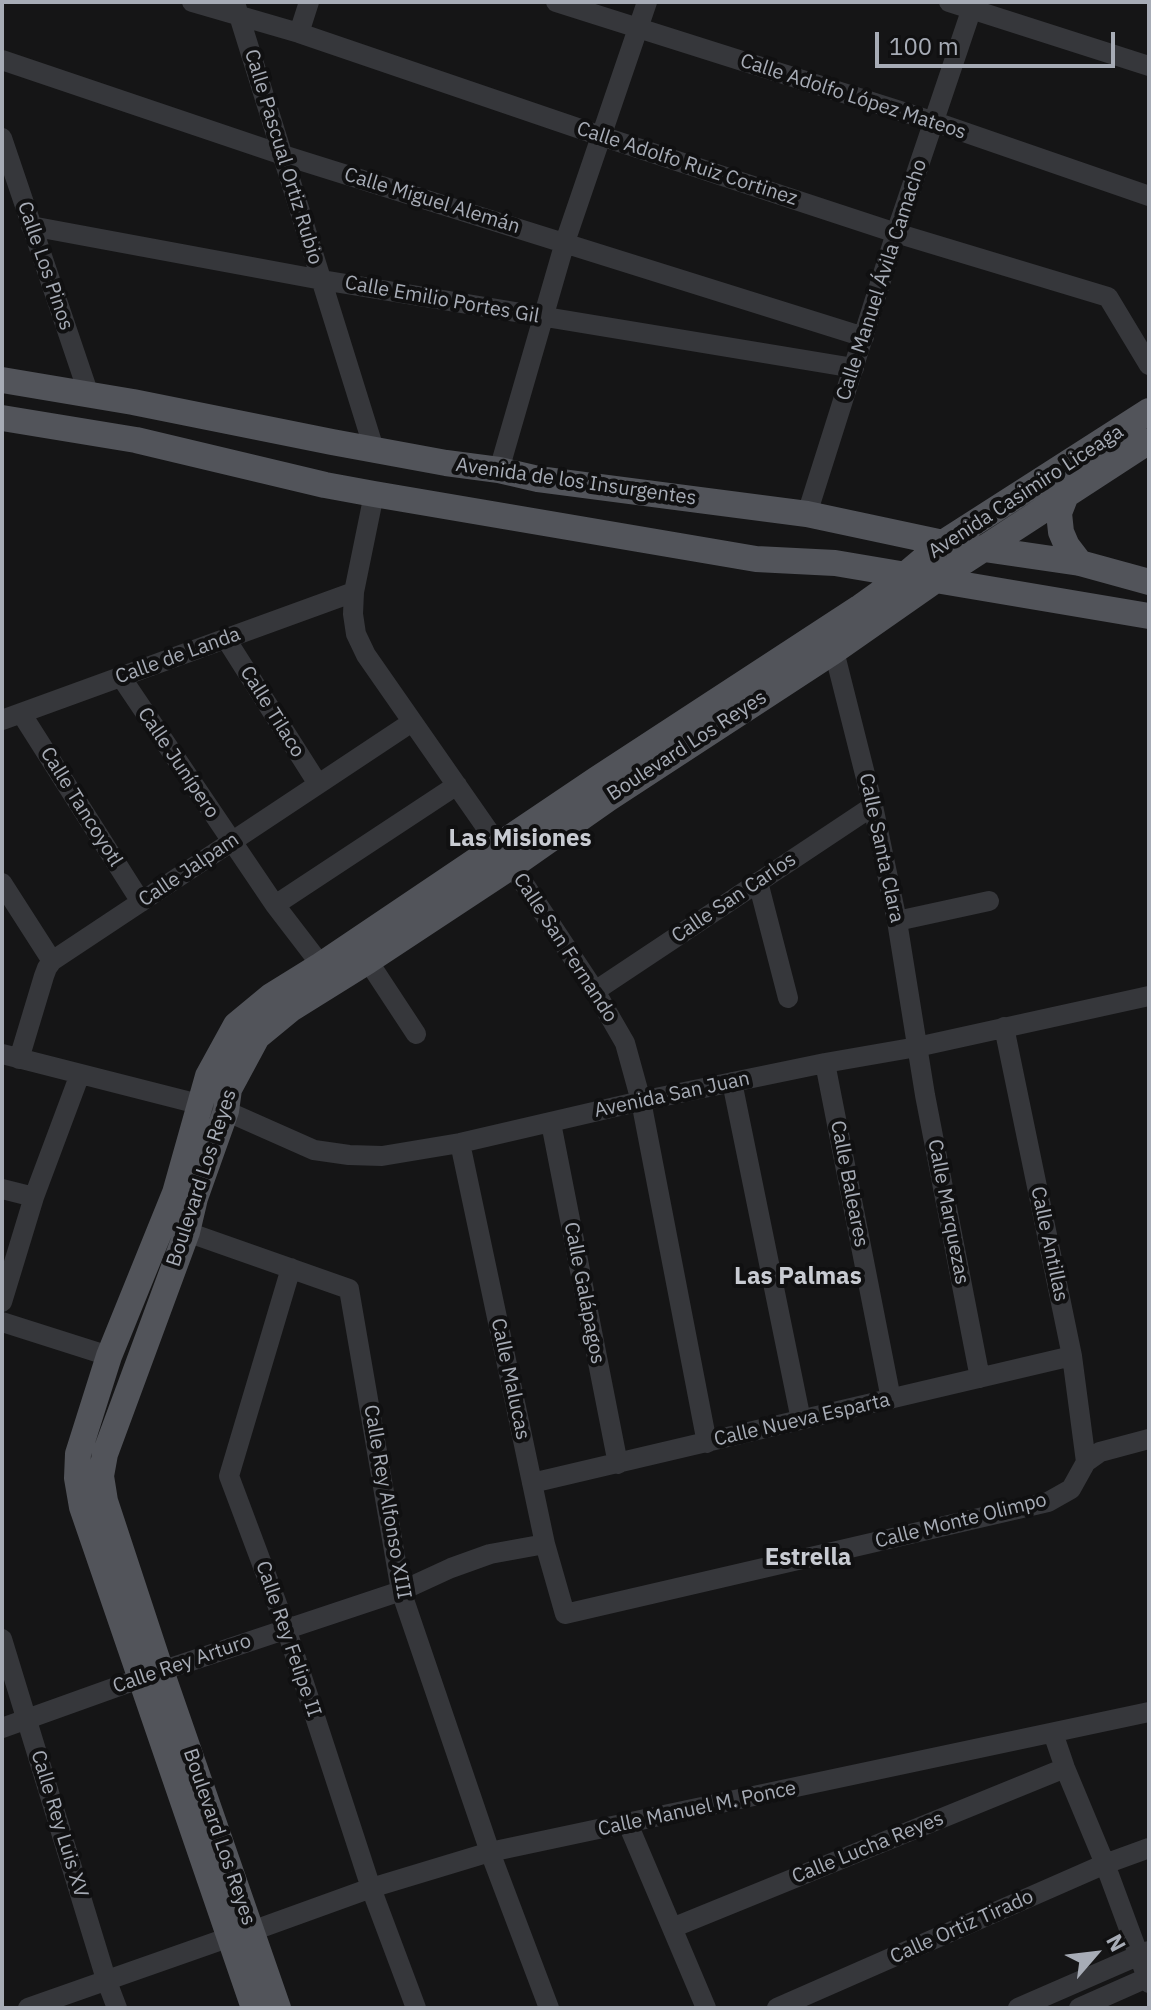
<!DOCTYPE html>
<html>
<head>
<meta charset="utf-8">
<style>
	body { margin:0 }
	#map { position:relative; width:1151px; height:2010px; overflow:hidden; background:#151516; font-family:"IBM Plex Sans",sans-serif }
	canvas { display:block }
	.frame { position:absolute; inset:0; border:4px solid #a7acb6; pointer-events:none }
	.north { position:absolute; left:1055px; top:1914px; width:80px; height:80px; -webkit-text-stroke:6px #101011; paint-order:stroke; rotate:62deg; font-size:22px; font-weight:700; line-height:32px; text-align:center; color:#a7acb6 }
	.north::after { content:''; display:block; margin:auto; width:28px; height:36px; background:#a7acb6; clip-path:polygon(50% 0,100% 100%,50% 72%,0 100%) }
	.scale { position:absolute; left:875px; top:32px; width:240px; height:36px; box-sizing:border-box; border:4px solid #a7acb6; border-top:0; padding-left:10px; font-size:24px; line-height:28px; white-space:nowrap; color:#a7acb6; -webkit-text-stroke:6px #101011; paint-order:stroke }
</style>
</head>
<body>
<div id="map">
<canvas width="1151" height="2010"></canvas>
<div class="frame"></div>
<div class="north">N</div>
<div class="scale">100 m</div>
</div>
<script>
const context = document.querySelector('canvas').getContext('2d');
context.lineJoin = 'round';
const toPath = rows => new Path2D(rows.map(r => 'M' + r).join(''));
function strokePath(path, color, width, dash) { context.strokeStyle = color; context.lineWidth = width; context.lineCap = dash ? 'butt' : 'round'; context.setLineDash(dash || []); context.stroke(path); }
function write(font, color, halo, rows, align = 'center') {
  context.font = font + ' "IBM Plex Sans",sans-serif'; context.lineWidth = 8; context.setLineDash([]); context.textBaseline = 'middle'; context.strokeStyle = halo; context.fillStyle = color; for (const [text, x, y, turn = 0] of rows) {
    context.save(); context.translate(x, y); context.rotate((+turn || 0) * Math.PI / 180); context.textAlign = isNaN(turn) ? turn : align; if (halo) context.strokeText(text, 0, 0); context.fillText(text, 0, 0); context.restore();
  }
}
const minor = toPath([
	[192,2,299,33,601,136,896,233,1108,297,1149,365],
	[556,2,935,122,1149,196],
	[949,2,1149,66],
	[236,6,374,449],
	[299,33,309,2],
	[2,60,283,155,864,337],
	[2,138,89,395],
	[31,226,322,280,854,368],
	[499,470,565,242,647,2],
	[374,494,354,592,353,614,356,634,366,655,499,846,595,991,625,1043,641,1101,707,1443],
	[807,514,896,233,974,2],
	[226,639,318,784],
	[834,651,873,806,897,921,925,1095,980,1378],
	[121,677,275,905,321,965],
	[21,713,141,902],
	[2,720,354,592],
	[758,882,788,998],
	[2,883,52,961],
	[275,905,457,785],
	[897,921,989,901],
	[368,961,416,1034],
	[595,991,873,806],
	[1004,1027,1072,1356,1086,1462],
	[2,1054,226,1111,314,1150,349,1155,382,1156,460,1143,641,1101,825,1063,917,1047,1149,996],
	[19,1059,44,976,47,968,52,961,412,722],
	[825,1063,891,1399],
	[732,1082,801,1420],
	[551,1123,618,1464],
	[460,1143,545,1544,565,1614,1048,1502,1071,1489,1086,1462,1100,1452,1149,1439],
	[2,1189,34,1197],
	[187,1232,349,1289,401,1591,490,1852,549,2008],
	[291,1268,229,1476,286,1628,371,1888,416,2008],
	[2,1302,34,1197,80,1074],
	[2,1322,109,1356],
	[532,1483,1072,1356],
	[2,1639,106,1979,117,2008],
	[2,1728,161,1671,401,1591,451,1568,490,1554,545,1544],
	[1053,1733,1065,1768,1105,1864,1149,1983],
	[628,1824,706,2008],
	[672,1928,1065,1768],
	[252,1931,371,1888,490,1852,1149,1712],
	[28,2008,230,1937],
	[777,2008,1105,1864,1149,1848],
	[1018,2008,1149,1951],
	[1079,2008,1149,1977]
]);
const major = toPath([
	[2,380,133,402,332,442,446,463,499,470,538,479,807,514,943,543,1080,563,1149,582],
	[2,418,136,440,325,485,374,494,756,559,835,563,1149,616],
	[1066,495,1059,513,1061,532,1067,546,1080,563],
	[254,2008,82,1507,77,1478,78,1454,109,1356,175,1193,208,1076,236,1025,271,996,321,965,597,779,859,608,905,575,943,543,1149,411],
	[278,2008,161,1671,105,1501,101,1476,105,1454,187,1232,195,1198,226,1111,229,1089,257,1037,291,1009,368,961,512,866,609,798,834,651,937,579,1149,441]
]);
const streetNames = [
	["Calle Adolfo López Mateos",853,97,18],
	["Calle Pascual Ortiz Rubio",283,157,73],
	["Calle Adolfo Ruiz Cortinez",687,164,18],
	["Calle Miguel Alemán",432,201,17],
	["Calle Los Pinos",45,266,71],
	["Calle Manuel Ávila Camacho",882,280,-72],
	["Calle Emilio Portes Gil",442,300,10],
	["Avenida de los Insurgentes",576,482,8],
	["Avenida Casimiro Liceaga",1026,492,-33],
	["Calle de Landa",178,656,-20],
	["Calle Tilaco",272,712,58],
	["Boulevard Los Reyes",687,746,-33],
	["Calle Junípero",178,763,56],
	["Calle Tancoyotl",81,807,58],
	["Calle Santa Clara",881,848,78],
	["Calle Jalpam",189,870,-34],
	["Calle San Carlos",734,898,-34],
	["Calle San Fernando",565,948,57],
	["Avenida San Juan",672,1095,-12],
	["Boulevard Los Reyes",202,1178,-72],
	["Calle Baleares",849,1184,79],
	["Calle Marquezas",948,1212,79],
	["Calle Antillas",1049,1244,78],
	["Calle Galápagos",584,1293,79],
	["Calle Malucas",510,1379,78],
	["Calle Nueva Esparta",802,1420,-13],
	["Calle Rey Alfonso XIII",387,1502,80],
	["Calle Monte Olimpo",961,1521,-14],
	["Calle Rey Felipe II",288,1639,71],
	["Calle Rey Arturo",182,1664,-19],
	["Calle Manuel M. Ponce",697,1809,-12],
	["Calle Rey Luis XV",59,1824,73],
	["Boulevard Los Reyes",219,1837,71],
	["Calle Lucha Reyes",868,1848,-22],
	["Calle Ortiz Tirado",962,1927,-24]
];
const quarterNames = [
	["Las Misiones",520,839],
	["Las Palmas",798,1277],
	["Estrella",808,1558]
];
strokePath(minor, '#36373b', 20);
strokePath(major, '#52545a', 26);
write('20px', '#a7acb6', '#101011', streetNames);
write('bold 24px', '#c8cbd2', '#101011', quarterNames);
</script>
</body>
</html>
